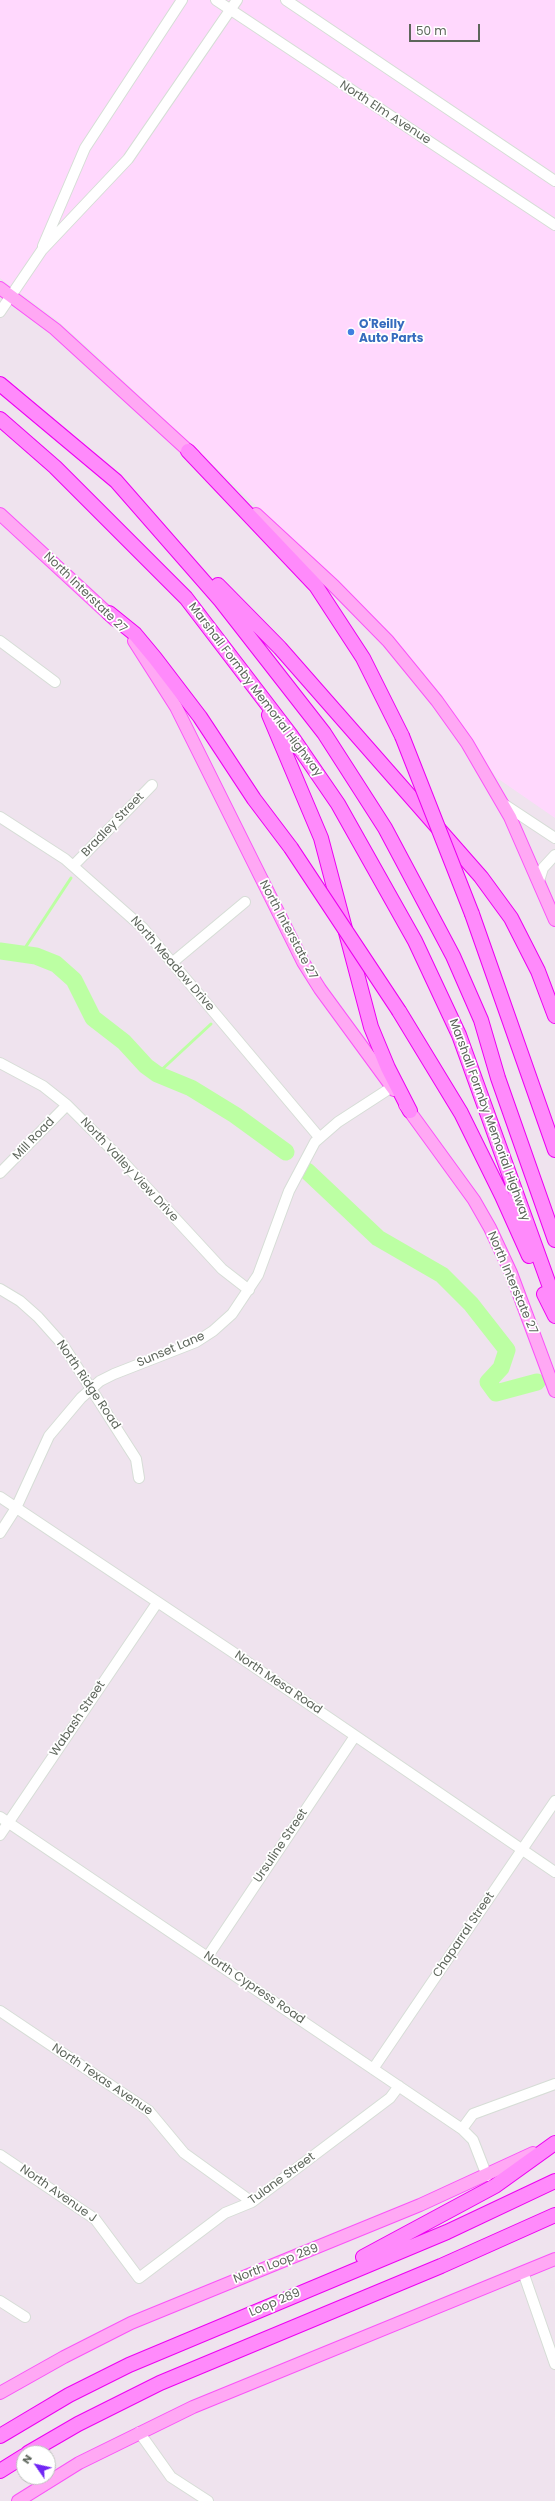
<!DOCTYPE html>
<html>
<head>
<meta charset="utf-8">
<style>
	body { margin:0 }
	#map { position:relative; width:555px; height:2501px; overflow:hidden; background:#efe3ee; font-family:Poppins,sans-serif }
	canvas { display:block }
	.north { position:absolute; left:16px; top:2445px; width:40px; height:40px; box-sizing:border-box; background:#fff; border:1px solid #bec1bd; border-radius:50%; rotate:304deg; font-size:11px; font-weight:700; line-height:16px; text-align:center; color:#5d655b }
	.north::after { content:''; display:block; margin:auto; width:14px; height:18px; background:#7125f4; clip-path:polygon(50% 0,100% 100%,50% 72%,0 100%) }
	.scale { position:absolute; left:409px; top:24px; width:71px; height:18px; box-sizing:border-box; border:2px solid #5d655b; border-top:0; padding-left:5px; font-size:12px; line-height:14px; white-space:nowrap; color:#5d655b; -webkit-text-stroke:3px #fff; paint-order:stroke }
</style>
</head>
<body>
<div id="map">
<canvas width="555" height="2501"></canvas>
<div class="north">N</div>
<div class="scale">50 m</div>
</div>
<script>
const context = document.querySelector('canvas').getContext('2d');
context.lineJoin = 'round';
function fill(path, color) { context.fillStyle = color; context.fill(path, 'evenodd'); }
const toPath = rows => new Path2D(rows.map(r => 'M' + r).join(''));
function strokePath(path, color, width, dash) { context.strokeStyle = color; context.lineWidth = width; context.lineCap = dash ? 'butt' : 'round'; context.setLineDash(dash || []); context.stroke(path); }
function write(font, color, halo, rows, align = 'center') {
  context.font = font + ' Poppins,sans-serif'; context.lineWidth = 3.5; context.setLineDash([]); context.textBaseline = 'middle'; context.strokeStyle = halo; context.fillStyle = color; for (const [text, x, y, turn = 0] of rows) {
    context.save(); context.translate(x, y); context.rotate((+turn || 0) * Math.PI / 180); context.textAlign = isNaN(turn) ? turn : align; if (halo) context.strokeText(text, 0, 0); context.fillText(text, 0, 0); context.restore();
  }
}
const commercial = toPath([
	[0,0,555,0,555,818,497,778,390,635,327,572,95,354,58,321,0,278]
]);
const stream = toPath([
	[21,954,71,878],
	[157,1074,211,1024]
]);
const river = toPath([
	[0,951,36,956,56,964,74,980,93,1018,124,1042,146,1066,157,1074,191,1088,235,1115,286,1152],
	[307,1171,378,1238,442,1275,471,1304,507,1350,501,1368,488,1382,496,1393,537,1382]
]);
const minor = toPath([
	[216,0,555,225],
	[286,0,555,181],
	[43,246,85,148,182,0],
	[0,312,42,250,128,159,237,0],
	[0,641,55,682],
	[502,803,555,838],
	[0,817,65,859,143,928,319,1137],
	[73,866,152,785],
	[539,881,543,868,555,855],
	[173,962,245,902],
	[0,1063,43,1086,67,1105,115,1153,222,1269,249,1290],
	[0,1173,67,1105],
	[0,1289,20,1301,38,1317,63,1345,136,1459,139,1478],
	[0,1497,231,1651,555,1872],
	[0,1533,16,1508,49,1436,81,1398,100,1381,114,1374,196,1342,213,1331,232,1314,258,1275,289,1191,315,1142,338,1122,392,1087],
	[0,1817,462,2129,473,2140,487,2176],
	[0,1835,157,1603],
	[208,1956,355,1736],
	[0,2011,149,2111,184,2153,252,2202],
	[373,2069,555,1801],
	[462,2129,473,2114,555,2084],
	[0,2155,95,2219,139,2278,225,2213,252,2202,390,2098,399,2086],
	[523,2272,555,2364],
	[0,2301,25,2317],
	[139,2432,171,2477,208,2501]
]);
const major = toPath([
	[0,288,55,329,194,456],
	[0,514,115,620],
	[256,514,334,586,388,641,437,701,467,743,510,817,555,920],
	[134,641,176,707,303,962,320,989,394,1090],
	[405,1105,474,1200,490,1228,511,1273,555,1391],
	[0,2393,64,2357,131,2323,420,2205,533,2153],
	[18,2501,79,2463,193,2407,555,2259]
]);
const highway = toPath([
	[0,384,116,481,221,601,324,733,351,775,385,828,418,890,453,956,481,1020,498,1078,555,1240],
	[0,419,55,467,186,598,290,734,338,804,415,941,459,1035,555,1301],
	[188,451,316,586,363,658,402,736],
	[218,585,280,648,481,877,511,918,538,971,555,1016],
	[109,613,135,634,155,658,200,717,254,799,291,848],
	[269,715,321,838,371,1027,388,1068,410,1111],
	[472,914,555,1150],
	[399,1011,461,1113,502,1196,529,1256],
	[544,1294,555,1316],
	[363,2257,495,2186,555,2143],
	[0,2436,69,2395,129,2365,447,2232,555,2181],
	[28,2453,78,2424,160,2383,441,2266,555,2215],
	[0,2471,24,2456]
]);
const highwayBridge = toPath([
	[402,736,472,914],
	[291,848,399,1011]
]);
const markers = [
	[351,332,4,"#3f7fe0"]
];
const streetNames = [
	["North Elm Avenue",385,113,33],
	["North Interstate 27",85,593,44],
	["Marshall Formby Memorial Highway",255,690,53],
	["Bradley Street",113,825,-46],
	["North Interstate 27",288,930,62],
	["North Meadow Drive",172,964,49],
	["Marshall Formby Memorial Highway",489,1120,70],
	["Mill Road",34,1139,-46],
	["North Valley View Drive",129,1170,47],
	["North Interstate 27",512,1283,67],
	["Sunset Lane",171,1350,-23],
	["North Ridge Road",88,1385,56],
	["North Mesa Road",278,1683,34],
	["Wabash Street",78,1719,-56],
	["Ursuline Street",281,1846,-56],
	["Chaparral Street",464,1935,-56],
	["North Cypress Road",254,1988,34],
	["North Texas Avenue",102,2080,34],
	["Tulane Street",282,2179,-36],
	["North Avenue J",58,2194,35],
	["North Loop 289",276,2264,-21],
	["Loop 289",275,2303,-23]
];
const shopNames = [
	["O'Reilly",359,325],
	["Auto Parts",359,339]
];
fill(commercial, '#ffd8fd');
strokePath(stream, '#bcffa3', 3);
strokePath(river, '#bcffa3', 17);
strokePath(minor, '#d6ddd6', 12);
strokePath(major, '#fa52f8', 14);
strokePath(highway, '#ed00f2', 16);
strokePath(minor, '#fff', 10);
strokePath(major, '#ffa8f4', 12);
strokePath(highway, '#ff8afb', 14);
strokePath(highwayBridge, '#ed00f2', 16, []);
strokePath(highwayBridge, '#ff8afb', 14);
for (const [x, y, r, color] of markers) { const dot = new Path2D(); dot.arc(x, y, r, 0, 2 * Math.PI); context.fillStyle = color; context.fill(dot); strokePath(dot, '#fff', 1.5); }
write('12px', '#5d655b', '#fff', streetNames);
write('bold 12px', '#366cbe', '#fff', shopNames, 'left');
</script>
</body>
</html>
